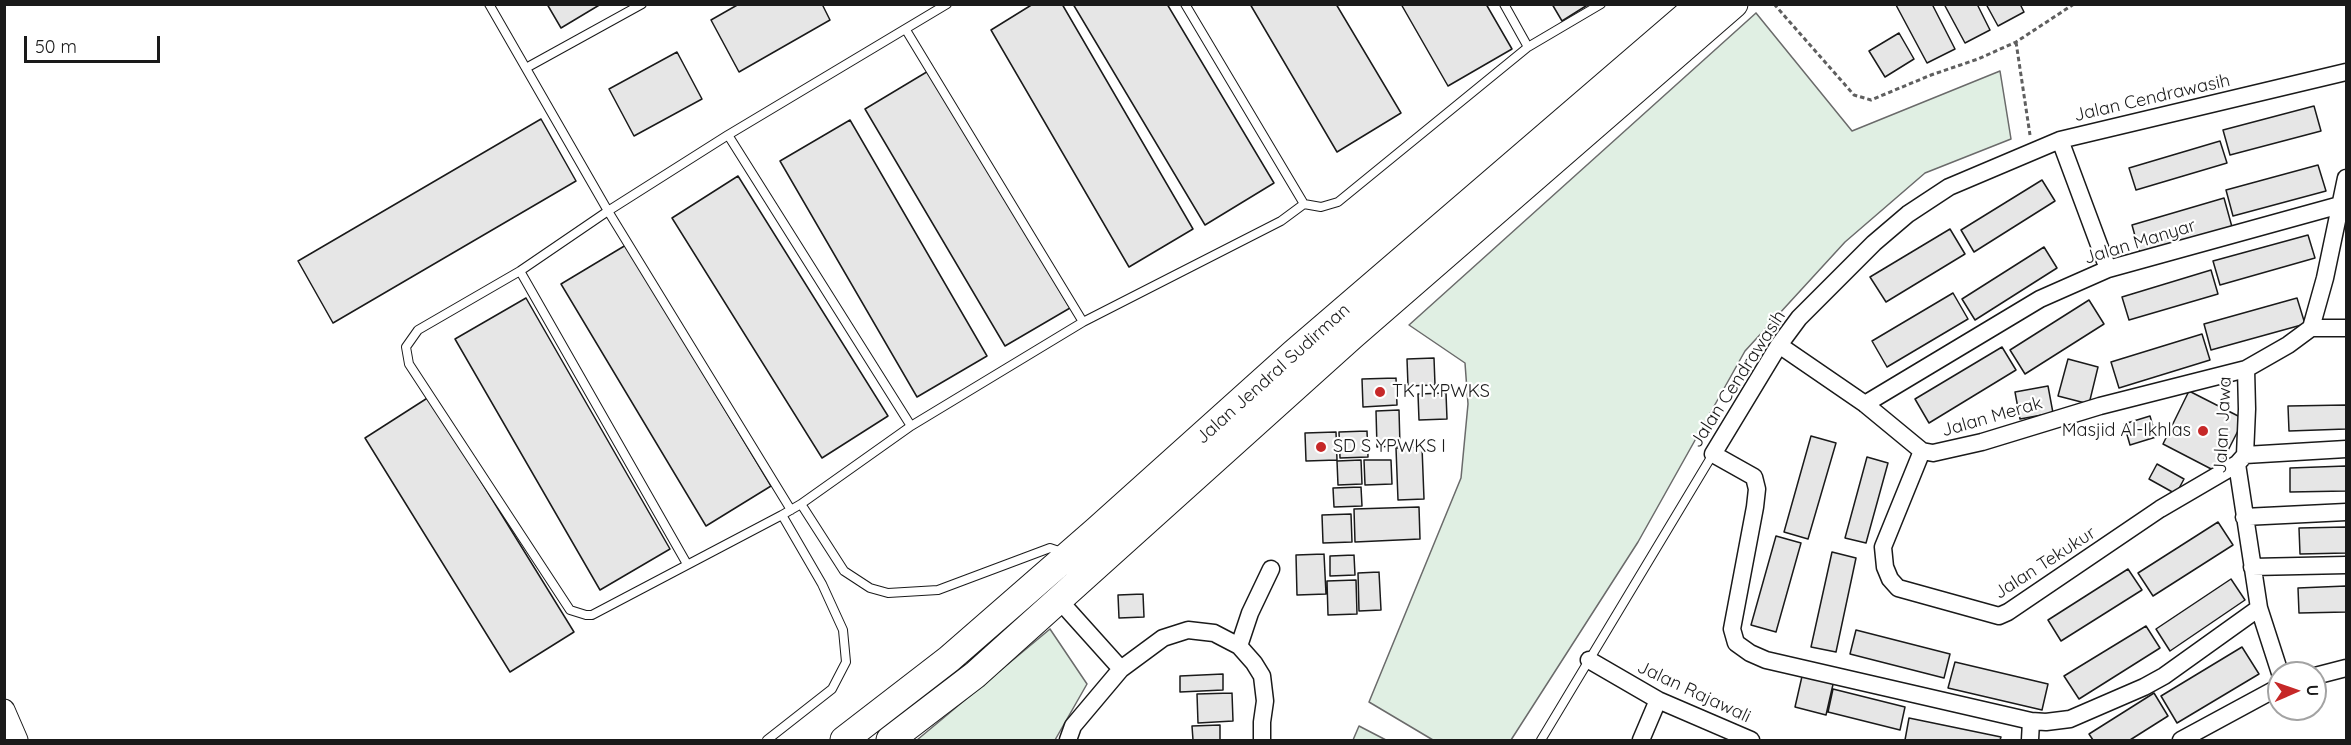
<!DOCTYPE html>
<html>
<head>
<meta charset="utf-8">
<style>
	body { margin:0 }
	#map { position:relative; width:2351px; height:745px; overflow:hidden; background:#fff; font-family:Quicksand,sans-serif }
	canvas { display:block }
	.frame { position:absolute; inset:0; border:6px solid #1a1a1a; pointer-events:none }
	.north { position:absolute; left:2267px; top:661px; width:60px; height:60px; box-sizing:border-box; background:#fff; border:2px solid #a3a3a3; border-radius:50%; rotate:88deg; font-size:16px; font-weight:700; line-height:24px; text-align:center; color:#1a1a1a }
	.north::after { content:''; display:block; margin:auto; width:21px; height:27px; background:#c62828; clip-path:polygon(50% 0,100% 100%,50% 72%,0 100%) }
	.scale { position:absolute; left:24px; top:36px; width:136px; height:27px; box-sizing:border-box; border:3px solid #1a1a1a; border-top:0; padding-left:8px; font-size:18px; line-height:21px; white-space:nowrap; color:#1a1a1a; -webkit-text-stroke:4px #fff; paint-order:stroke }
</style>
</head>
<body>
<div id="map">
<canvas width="2351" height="745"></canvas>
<div class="frame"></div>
<div class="north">U</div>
<div class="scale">50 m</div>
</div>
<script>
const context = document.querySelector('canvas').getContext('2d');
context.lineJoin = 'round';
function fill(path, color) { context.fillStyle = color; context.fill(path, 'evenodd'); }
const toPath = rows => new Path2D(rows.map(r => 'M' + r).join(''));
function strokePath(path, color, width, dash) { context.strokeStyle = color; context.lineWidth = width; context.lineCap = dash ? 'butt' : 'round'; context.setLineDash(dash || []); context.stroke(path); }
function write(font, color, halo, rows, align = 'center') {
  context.font = font + ' Quicksand,sans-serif'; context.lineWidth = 4.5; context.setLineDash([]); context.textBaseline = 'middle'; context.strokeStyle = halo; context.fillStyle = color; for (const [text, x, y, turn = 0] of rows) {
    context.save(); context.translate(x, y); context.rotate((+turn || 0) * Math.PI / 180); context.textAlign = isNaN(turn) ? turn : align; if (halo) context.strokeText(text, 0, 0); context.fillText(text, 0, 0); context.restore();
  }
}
const green = toPath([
	[1756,13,1852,131,2000,71,2011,139,1925,173,1845,242,1745,351,1638,542,1511,740,1433,740,1369,702,1461,478,1468,404,1465,363,1409,325,1756,13],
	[1050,629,1087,684,1055,740,917,740,1050,629],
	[1359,726,1386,740,1353,740,1359,726]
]);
const building = toPath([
	[547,4,601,4,561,28,547,4],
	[739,4,822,4,830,20,739,72,711,20,739,4],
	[1033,4,1062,4,1193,229,1129,267,991,30,1033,4],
	[1073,4,1167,4,1274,183,1205,225,1073,4],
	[1250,4,1336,4,1401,113,1337,152,1250,4],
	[1401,4,1486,4,1512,49,1448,86,1401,4],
	[1552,4,1589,4,1562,21,1552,4],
	[1932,4,1955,49,1927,63,1896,5,1932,4],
	[1944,4,1977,4,1990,30,1965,43,1944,4],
	[1986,4,2020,4,2024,12,1998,26,1986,4],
	[1899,33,1914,59,1885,77,1869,51,1899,33],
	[677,52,702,99,634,136,609,89,677,52],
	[930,70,1070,308,1005,346,865,109,930,70],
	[2314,106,2321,131,2230,155,2223,130,2314,106],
	[541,119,576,181,333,323,298,261,541,119],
	[850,120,987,356,917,397,780,161,850,120],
	[2220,141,2227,163,2136,190,2129,168,2220,141],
	[2318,165,2326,191,2233,216,2226,190,2318,165],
	[738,176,888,416,822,458,672,218,738,176],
	[2042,180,2055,201,1974,252,1961,230,2042,180],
	[2224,198,2232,227,2140,254,2132,225,2224,198],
	[1950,229,1965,254,1886,302,1870,277,1950,229],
	[2308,235,2315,258,2220,285,2213,261,2308,235],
	[626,245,771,486,706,526,561,284,626,245],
	[2044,247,2057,268,1975,320,1962,299,2044,247],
	[2211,270,2218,294,2129,320,2122,297,2211,270],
	[1953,293,1968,319,1887,367,1872,341,1953,293],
	[526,298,670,549,600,590,455,339,526,298],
	[2297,298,2305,324,2211,350,2204,324,2297,298],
	[2089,300,2104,324,2025,374,2010,350,2089,300],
	[2202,334,2210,360,2119,388,2111,362,2202,334],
	[2002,347,2016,370,1929,423,1915,399,2002,347],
	[1434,358,1435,385,1408,386,1407,359,1434,358],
	[2068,359,2098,367,2089,404,2058,396,2068,359],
	[1396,378,1397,405,1363,407,1362,379,1396,378],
	[2048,386,2053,413,2020,419,2015,392,2048,386],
	[2189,391,2244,419,2217,472,2163,444,2189,391],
	[1446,393,1447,419,1419,420,1418,394,1446,393],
	[429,397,574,632,510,672,365,438,429,397],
	[2346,405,2346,429,2289,431,2288,406,2346,405],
	[1399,410,1400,446,1377,447,1376,411,1399,410],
	[2150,416,2156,437,2130,445,2124,424,2150,416],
	[1367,431,1368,457,1340,458,1339,432,1367,431],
	[1336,432,1337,460,1306,461,1305,433,1336,432],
	[1811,436,1836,443,1808,539,1784,532,1811,436],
	[1422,447,1424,499,1398,500,1396,448,1422,447],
	[1867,457,1888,463,1866,543,1845,538,1867,457],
	[1361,460,1362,484,1338,485,1337,461,1361,460],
	[1364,460,1391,460,1392,484,1365,485,1364,460],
	[2157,464,2184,479,2176,494,2149,479,2157,464],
	[2346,466,2346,491,2290,492,2290,468,2346,466],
	[1361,487,1362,506,1334,507,1333,488,1361,487],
	[1419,507,1420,539,1355,542,1354,509,1419,507],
	[1351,514,1352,542,1323,543,1322,515,1351,514],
	[2218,522,2233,545,2153,596,2138,573,2218,522],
	[2346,527,2346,553,2300,554,2299,528,2346,527],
	[1776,536,1801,543,1776,632,1751,625,1776,536],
	[1832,552,1856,558,1836,652,1811,647,1832,552],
	[1324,554,1326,594,1297,595,1296,555,1324,554],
	[1354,555,1355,575,1330,576,1330,556,1354,555],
	[2128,569,2142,590,2061,641,2048,620,2128,569],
	[1379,572,1381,610,1359,611,1358,573,1379,572],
	[2231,579,2245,600,2170,651,2156,629,2231,579],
	[1356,580,1357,614,1328,615,1327,581,1356,580],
	[2346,586,2346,612,2299,613,2298,588,2346,586],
	[1143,594,1144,617,1119,618,1118,595,1143,594],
	[2146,626,2160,648,2079,699,2064,676,2146,626],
	[1856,630,1950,654,1944,678,1850,654,1856,630],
	[2242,647,2259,674,2177,723,2161,696,2242,647],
	[1955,662,2048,684,2042,710,1948,688,1955,662],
	[1803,672,1834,680,1826,715,1795,707,1803,672],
	[1223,674,1223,690,1180,692,1180,676,1223,674],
	[1833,689,1905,707,1900,730,1828,712,1833,689],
	[1232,693,1233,721,1198,723,1197,694,1232,693],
	[2154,693,2168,716,2130,740,2093,740,2089,734,2154,693],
	[1909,718,2001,737,2000,740,1905,740,1909,718],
	[1220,725,1220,740,1193,740,1192,726,1220,725]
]);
const path = toPath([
	[1774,4,1854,95,1871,100,1931,75,1978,59,2016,42,2074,4],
	[2016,42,2030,135]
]);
const service = toPath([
	[489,4,608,211,791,510],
	[947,4,728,135,608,211,520,271,418,330,406,347,409,364,570,610,586,615,592,615,782,515,801,504,911,426,1083,322,1281,221,1304,204],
	[1185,4,1304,204,1321,207,1338,202,1528,47,1601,4],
	[1504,4,1528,47],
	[906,30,1083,322],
	[526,68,642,4],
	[728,135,911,426],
	[520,271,687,564],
	[801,504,844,571,870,588,888,593,938,590,1050,548,1062,552],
	[767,740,832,689,846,662,843,630,822,584,782,515],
	[1541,740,1713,454]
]);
const minor = toPath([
	[2060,140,2108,269],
	[2311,328,2346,328],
	[1779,345,1865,404,1922,451,1933,453,1982,442,2100,406,2246,369],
	[1865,404,2040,299,2108,269,2340,205,2346,205],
	[1922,451,1883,547,1885,567,1890,579,1898,588,1999,616,2008,612,2160,509,2237,464],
	[2245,455,2346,449],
	[2244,517,2346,512],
	[2252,567,2346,565],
	[1059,600,1121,669],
	[2259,608,2164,676,2144,687,2070,719,2046,722,2031,721,1766,660,1750,653,1736,643,1732,629,1755,507,1757,489,1754,477,1713,454,1779,345,1799,318,1874,243,1908,214,1949,187,2060,140,2346,72],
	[1589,660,1658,700,1751,740],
	[2280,673,2259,608,2237,464,2245,455,2247,409,2246,369,2288,345,2311,328,2325,278,2346,178],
	[2315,676,2346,668],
	[1068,740,1073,726,1121,669,1163,638,1188,630,1214,633,1239,646],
	[1262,740,1262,722,1265,701,1262,676,1254,663,1239,646,1250,613,1271,569],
	[1641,740,1658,700],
	[2030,740,2031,721],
	[2181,740,2279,687]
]);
const tertiary = toPath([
	[4,710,17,740]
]);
const trunk = toPath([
	[844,740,949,659,1097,530,1294,353,1700,4],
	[890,740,975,675,1352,336,1734,4]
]);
const markers = [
	[1380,392,6,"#c62828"],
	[2203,431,6,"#c62828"],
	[1321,447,6,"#c62828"]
];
const streetNames = [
	["Jalan Cendrawasih",2152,98,-13],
	["Jalan Manyar",2140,242,-17],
	["Jalan Jendral Sudirman",1273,374,-42],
	["Jalan Cendrawasih",1738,379,-57],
	["Jalan Merak",1992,417,-16],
	["Jalan Jawa",2223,425,-87],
	["Jalan Tekukur",2045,563,-33],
	["Jalan Rajawali",1694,692,25]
];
const poiNames = [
	["TK I YPWKS",1392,392],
	["Masjid Al-Ikhlas",2191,431,"right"],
	["SD S YPWKS I",1333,447]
];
fill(green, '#e0efe3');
strokePath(green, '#6a6a6a', 1.5);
fill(building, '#e6e6e6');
strokePath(building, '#1a1a1a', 1.5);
strokePath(service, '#1a1a1a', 10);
strokePath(minor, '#1a1a1a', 19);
strokePath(tertiary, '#1a1a1a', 23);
strokePath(trunk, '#1a1a1a', 29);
strokePath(path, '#5f5f5f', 3, [4.5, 3]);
strokePath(service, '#fff', 8);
strokePath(minor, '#fff', 16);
strokePath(tertiary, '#fff', 21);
strokePath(trunk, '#fff', 27);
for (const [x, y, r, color] of markers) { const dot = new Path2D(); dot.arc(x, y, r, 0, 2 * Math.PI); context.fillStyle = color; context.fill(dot); strokePath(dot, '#fff', 2); }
write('18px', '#1a1a1a', '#fff', streetNames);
write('18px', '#1a1a1a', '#fff', poiNames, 'left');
</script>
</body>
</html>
